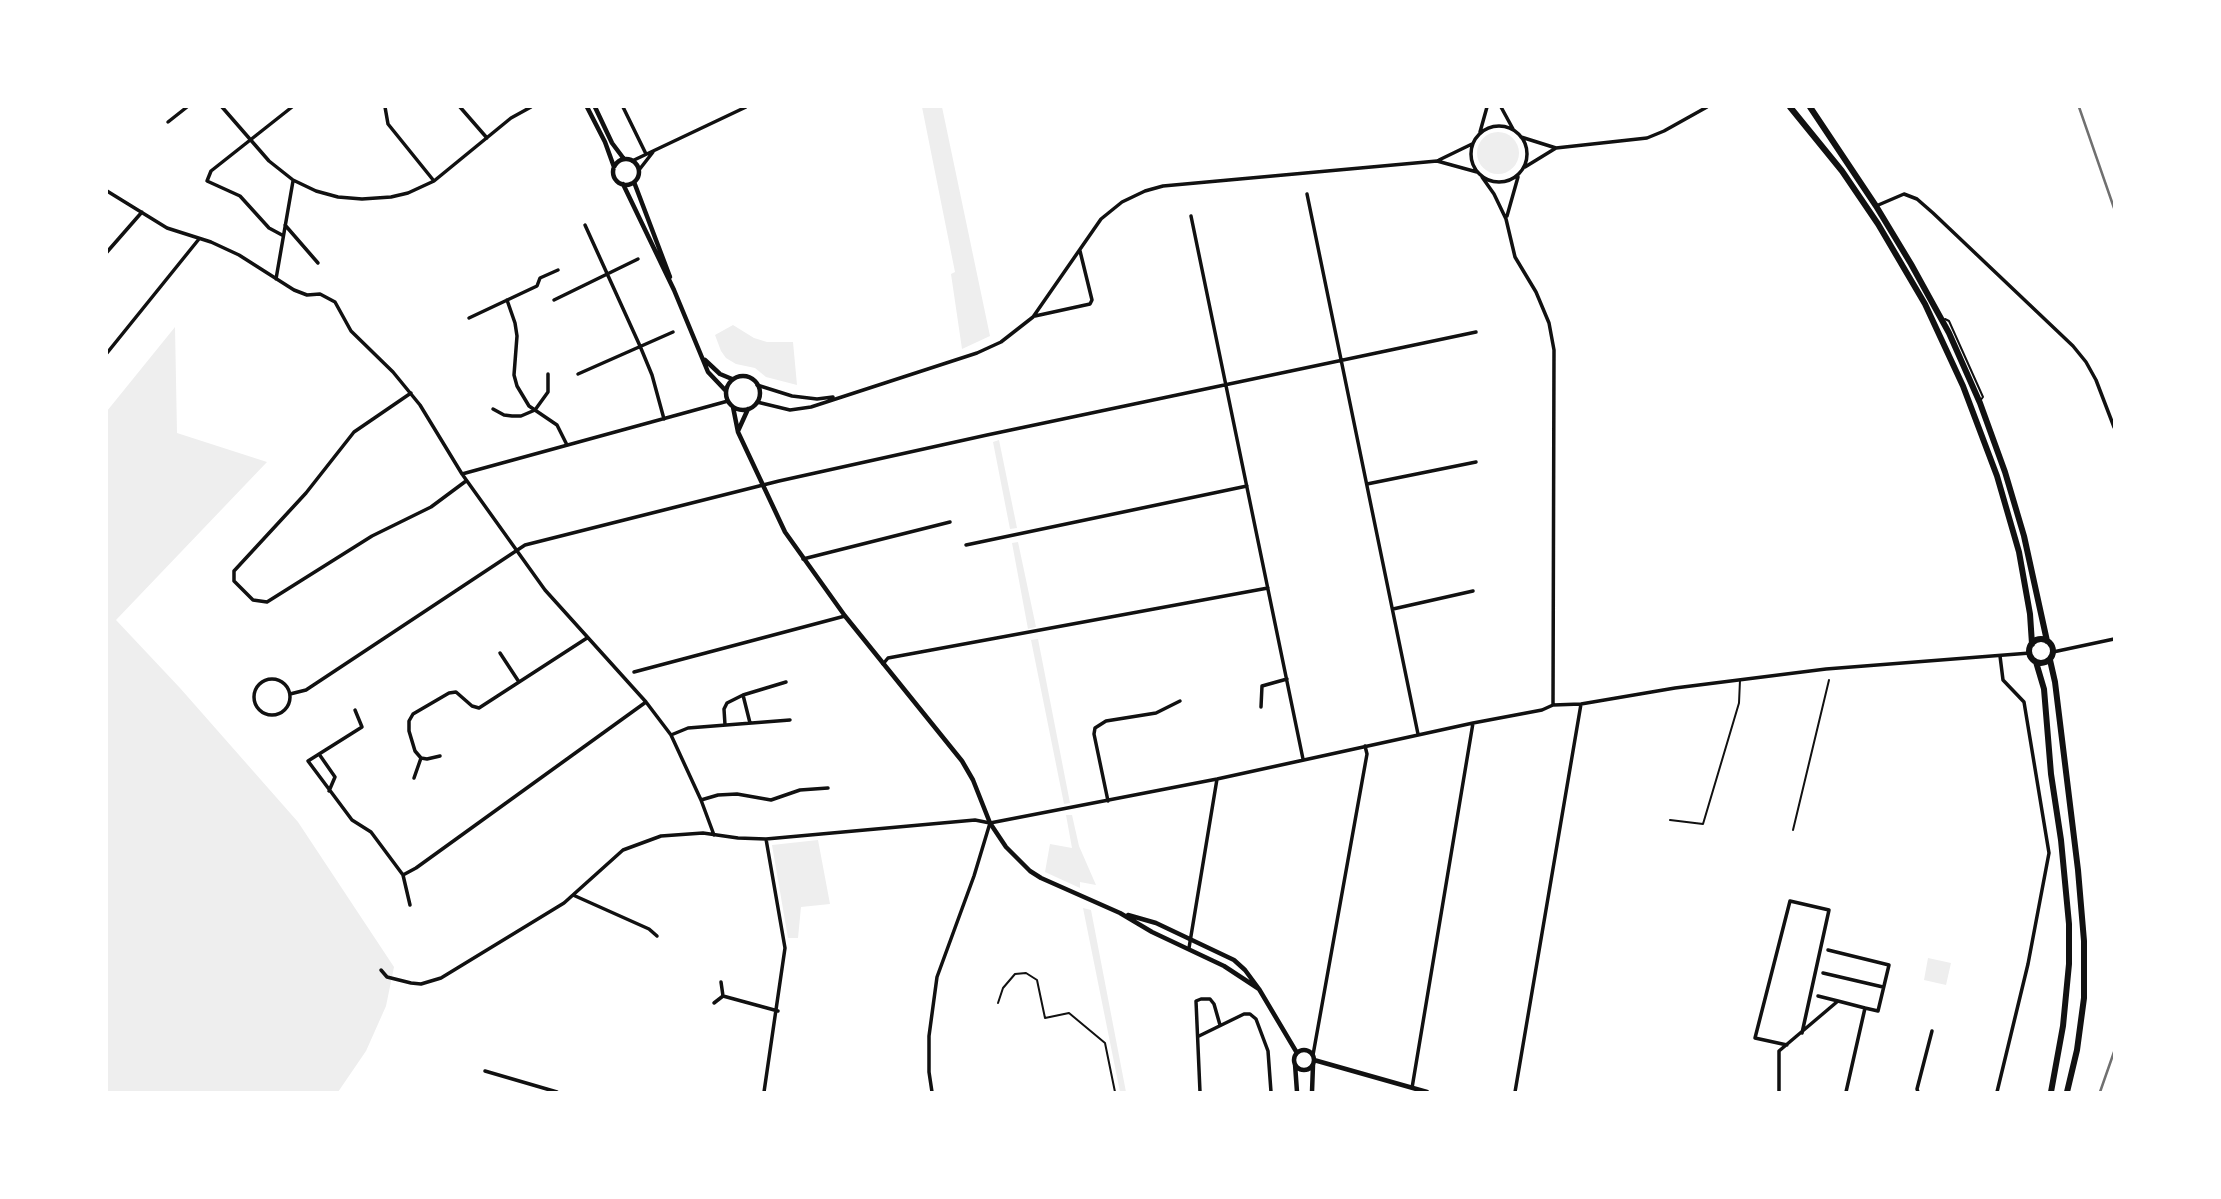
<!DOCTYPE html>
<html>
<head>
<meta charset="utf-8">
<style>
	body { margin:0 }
	#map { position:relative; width:2221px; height:1199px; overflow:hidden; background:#fff; font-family:"Work Sans",sans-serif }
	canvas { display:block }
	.frame { position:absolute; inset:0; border:108px solid #fff; pointer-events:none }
</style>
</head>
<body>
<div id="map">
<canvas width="2221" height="1199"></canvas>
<div class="frame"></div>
</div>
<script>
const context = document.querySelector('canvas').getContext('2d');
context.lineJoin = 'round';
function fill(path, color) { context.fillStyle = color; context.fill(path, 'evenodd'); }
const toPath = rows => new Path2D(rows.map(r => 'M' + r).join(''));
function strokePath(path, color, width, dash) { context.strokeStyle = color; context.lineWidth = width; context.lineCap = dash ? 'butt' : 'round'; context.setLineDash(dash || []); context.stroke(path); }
const green = toPath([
	[922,107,942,107,990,336,962,349,951,274,955,272],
	'1477 153a21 21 0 1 1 42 0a21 21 0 1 1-42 0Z',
	[733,325,754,338,767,342,793,342,797,385,766,377,755,368,736,364,726,358,721,351,715,335],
	[175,327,177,433,267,462,116,620,180,688,298,822,394,967,386,1006,366,1051,338,1092,107,1092,107,411],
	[999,440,1017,528,1010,529,993,442],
	[1018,542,1036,627,1028,629,1012,543],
	[1038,639,1070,803,1064,804,1031,640],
	[1066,815,1072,815,1079,846,1096,885,1080,882,1080,888,1045,872,1050,844,1072,848],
	[818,840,830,904,801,907,798,938,788,938,772,845],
	[1083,908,1091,910,1126,1092,1120,1092],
	[1928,958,1951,963,1946,985,1924,980]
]);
const service = toPath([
	[1945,319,1949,321,1983,397,1980,401],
	[1670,820,1703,824,1739,703,1740,680],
	[1793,830,1829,680],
	[998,1003,1003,988,1015,974,1026,973,1037,980,1045,1018,1069,1013,1105,1043,1115,1092]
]);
const minor = toPath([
	[222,107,269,161,293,180,316,191,338,197,362,199,391,197,408,193,434,181,511,118,531,107],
	[385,107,388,124,434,181],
	[460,107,487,138],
	[623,107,646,154],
	[1501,107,1513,129],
	[168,122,187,107],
	'1471 154a28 28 0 1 1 56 0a28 28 0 1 1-56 0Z',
	[1480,132,1487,107],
	[1521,137,1556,148,1647,138,1664,131,1707,107],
	[1439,160,1472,144],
	[632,161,746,107],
	[1525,167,1556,148],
	[639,170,653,152],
	[1482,177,1494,194,1506,219,1515,257,1536,292,1549,323,1554,350,1553,705],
	[107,191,167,228,211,242,239,255,294,290,307,295,320,294,335,302,351,331,393,372,420,405,462,474,545,590,646,702,671,735,701,800,714,835],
	[1307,194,1418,734],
	[1876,206,1904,194,1917,199,1933,213,2073,346,2086,362,2096,380,2114,427],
	[1191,216,1303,759],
	[1507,216,1518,177],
	[285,225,318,263],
	[585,225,640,346,652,375,664,419],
	[282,235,269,228,240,196,207,181,211,171,292,107],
	[107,252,142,212],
	[276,279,293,181],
	[507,300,515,323,517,336,514,375,517,386,529,406,557,425,567,445],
	[554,300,638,259],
	[1035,316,1090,304,1092,300,1080,251],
	[469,318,537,286,540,278,558,270],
	[107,353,199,239],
	[578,374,673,332],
	[757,385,792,396,817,399,833,397],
	[411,393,354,432,306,493,234,571,234,581,253,600,267,602,372,536,431,507,466,481],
	[757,402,790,410,811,407,977,353,1001,342,1033,317,1101,219,1122,202,1145,191,1163,186,1437,161,1477,172],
	[493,409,504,415,512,416,521,416,535,410,548,392,548,374],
	[462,474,728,401],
	[1367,484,1476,462],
	[966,545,1247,486],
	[803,559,950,522],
	[1393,609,1473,591],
	[2053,652,2114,639],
	[500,653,519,682],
	[883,664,888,658,1268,588],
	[634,672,845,616],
	'254 697a18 18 0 1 1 36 0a18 18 0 1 1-36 0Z',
	[290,694,306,690,525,545,779,481,987,435,1476,332],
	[743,695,750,723],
	[1261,707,1262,686,1287,679],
	[355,710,362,727,308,761,352,820,371,832,403,875,410,905],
	[725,725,724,709,727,703,743,695,786,682],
	[671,735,688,728,790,720],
	[319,754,335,777,329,791],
	[440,756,427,759,421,758,415,751,409,731,409,721,413,714,449,693,456,692,472,706,479,708,587,638],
	[414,778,421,758],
	[701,800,718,795,737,794,771,800,800,790,828,788],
	[1108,801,1094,734,1095,728,1106,721,1156,713,1180,701],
	[403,875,416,868,646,702],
	[573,895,649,929,657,936],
	[1189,948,1217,779],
	[1828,950,1889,965,1878,1011,1865,1008],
	[381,970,387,977,411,983,421,984,441,978,564,903,623,850,661,836,703,833,738,838,766,839,975,820,990,823,1217,779,1473,723,1542,710,1553,705,1581,704,1675,688,1826,669,2030,653],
	[1823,973,1883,987],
	[721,982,723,996],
	[1818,996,1838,1001],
	[714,1003,723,996,778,1011],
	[1199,1036,1244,1014,1250,1014,1256,1019,1268,1051,1271,1092],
	[1787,1045,1755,1038,1790,901,1829,910,1802,1033],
	[1313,1055,1367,754,1365,746],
	[485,1071,557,1092],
	[1412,1088,1473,723],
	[764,1092,785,948,766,839],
	[932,1092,929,1072,929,1036,937,977,974,876,990,823],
	[1200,1092,1196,1001,1201,999,1210,999,1214,1004,1220,1025],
	[1515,1092,1581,704],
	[1779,1092,1779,1051,1838,1001,1865,1008,1846,1092],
	[1918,1092,1917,1089,1932,1031],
	[1997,1092,2028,964,2049,853,2024,702,2003,680,2000,656]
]);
const tertiary = toPath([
	[587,107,605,142,614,167],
	[595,107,612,143,624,159],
	'613 172a13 13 0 1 1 26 0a13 13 0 1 1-26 0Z',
	[634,182,670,277],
	[623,184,674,290,708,372,726,391],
	[705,360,720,374,732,379],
	'726 393a17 17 0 1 1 34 0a17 17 0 1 1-34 0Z',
	[733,407,738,432,785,532,845,616,962,761,973,780,990,823,1006,847,1030,871,1041,878,1120,913,1152,932,1224,966,1259,989],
	[738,431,748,409],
	[1128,915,1156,923,1234,960,1245,970,1259,989,1297,1053],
	'1294 1060a10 10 0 1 1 20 0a10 10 0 1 1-20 0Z',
	[1314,1060,1427,1092],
	[1295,1064,1297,1092],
	[1312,1092,1313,1065]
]);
const primary = toPath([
	[1790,107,1842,171,1878,224,1925,304,1963,386,1997,476,2019,552,2030,614,2032,644],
	[1810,107,1876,206,1911,264,1949,333,1980,403,2005,472,2024,536,2047,641],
	'2029 651a12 12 0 1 1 24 0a12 12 0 1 1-24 0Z',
	[2050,660,2055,682,2078,870,2084,941,2084,998,2077,1050,2067,1092],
	[2036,662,2044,689,2051,774,2061,840,2069,924,2069,964,2063,1026,2051,1092]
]);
const rail = toPath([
	[2079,107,2114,208],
	[2100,1092,2114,1052]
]);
fill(green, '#eee');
strokePath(service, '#111', 2);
strokePath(minor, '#111', 3.5);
strokePath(tertiary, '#111', 4.5);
strokePath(primary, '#111', 6);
strokePath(rail, '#707070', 2.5);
</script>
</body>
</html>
